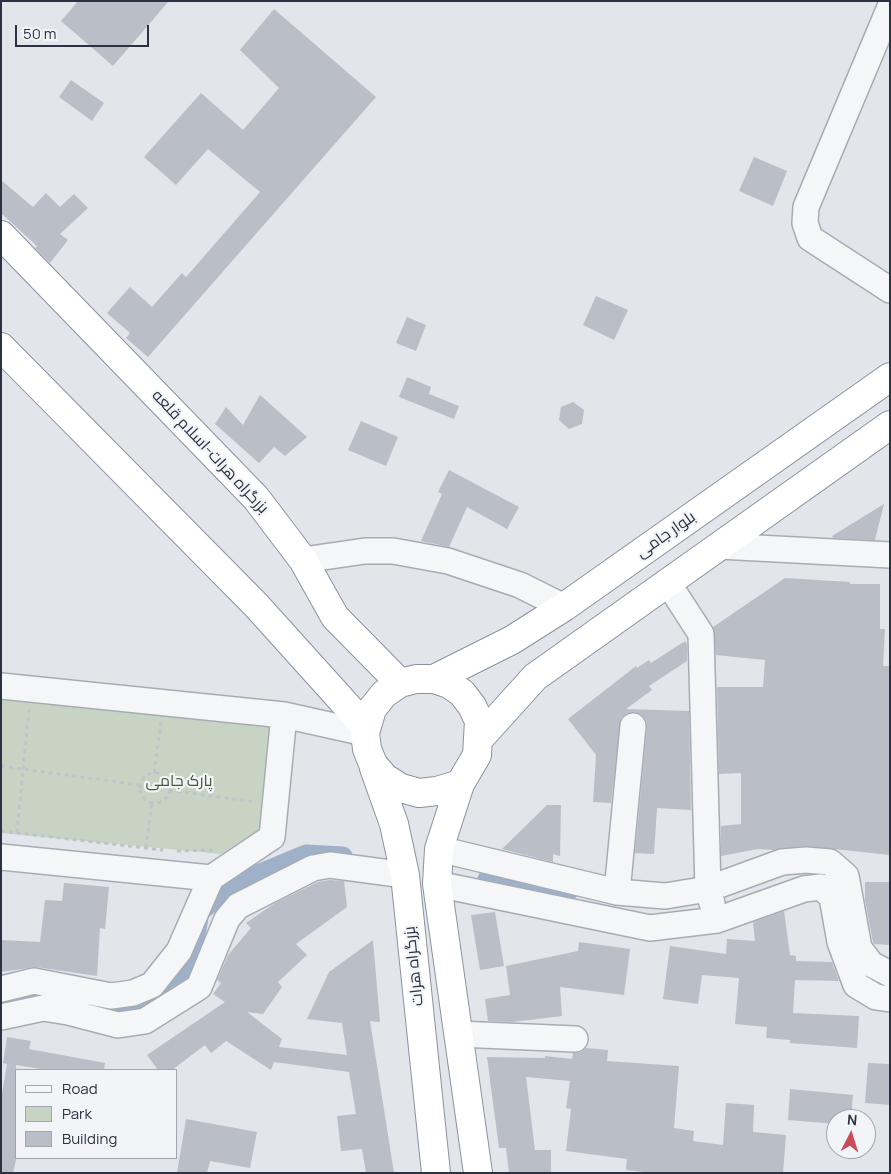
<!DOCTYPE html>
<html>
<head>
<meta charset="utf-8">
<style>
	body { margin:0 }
	#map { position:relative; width:891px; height:1174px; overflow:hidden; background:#e2e5ea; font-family:Manrope,sans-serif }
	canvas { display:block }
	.frame { position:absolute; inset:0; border:2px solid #2b3242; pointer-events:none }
	.legend { position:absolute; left:15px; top:1069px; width:162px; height:90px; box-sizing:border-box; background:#f2f4f7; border:1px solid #a2a6af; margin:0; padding:6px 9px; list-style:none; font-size:15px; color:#2b3242 }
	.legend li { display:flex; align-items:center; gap:10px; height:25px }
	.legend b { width:25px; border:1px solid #a2a6af }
	.north { position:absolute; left:826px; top:1109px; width:50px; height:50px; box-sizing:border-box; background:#f2f4f7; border:1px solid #a2a6af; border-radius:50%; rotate:5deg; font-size:14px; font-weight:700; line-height:20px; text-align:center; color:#2b3242 }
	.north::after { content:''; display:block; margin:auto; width:18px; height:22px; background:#ca4c58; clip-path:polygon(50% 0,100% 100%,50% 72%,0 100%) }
	.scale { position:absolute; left:15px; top:25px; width:134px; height:22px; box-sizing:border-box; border:2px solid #2b3242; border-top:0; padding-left:6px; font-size:15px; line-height:18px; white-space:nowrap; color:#2b3242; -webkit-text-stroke:4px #f2f4f7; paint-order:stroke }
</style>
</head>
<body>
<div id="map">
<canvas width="891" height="1174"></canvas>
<div class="frame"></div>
<ul class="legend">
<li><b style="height:6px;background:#f5f6f8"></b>Road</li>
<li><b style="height:14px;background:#c7d4c4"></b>Park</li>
<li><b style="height:14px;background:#babec7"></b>Building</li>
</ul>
<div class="north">N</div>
<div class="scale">50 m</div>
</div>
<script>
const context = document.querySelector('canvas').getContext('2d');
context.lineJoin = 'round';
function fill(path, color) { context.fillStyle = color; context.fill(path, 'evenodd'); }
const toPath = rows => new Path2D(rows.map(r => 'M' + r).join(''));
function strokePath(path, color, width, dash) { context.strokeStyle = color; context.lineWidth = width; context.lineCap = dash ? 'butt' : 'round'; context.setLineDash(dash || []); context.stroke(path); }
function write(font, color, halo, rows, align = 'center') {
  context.font = font + ' Manrope,Cairo,sans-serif'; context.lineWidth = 4.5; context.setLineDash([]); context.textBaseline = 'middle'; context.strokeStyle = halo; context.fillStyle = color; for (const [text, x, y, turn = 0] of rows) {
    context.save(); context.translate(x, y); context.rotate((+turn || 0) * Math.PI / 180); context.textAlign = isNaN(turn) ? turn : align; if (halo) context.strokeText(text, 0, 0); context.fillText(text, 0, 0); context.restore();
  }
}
const green = toPath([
	[1,697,275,723,265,826,221,854,1,833]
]);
const canal = toPath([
	[487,879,569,891],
	[1,999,42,995,106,1009,152,999,191,964,200,912,236,883,306,854,343,856]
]);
const building = toPath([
	[78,1,169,1,113,66,61,21],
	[274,9,376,97,148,357,126,338,130,333,107,313,130,287,152,307,182,273,186,277,260,192,208,149,176,185,144,157,201,93,243,130,279,88,240,50],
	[71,80,104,103,92,121,59,97],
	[754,157,787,171,773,206,739,191],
	[1,180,33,207,46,193,60,207,74,194,88,208,60,234,68,240,50,263,35,248,37,246,1,213],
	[596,296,628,310,614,340,583,325],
	[407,317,426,325,416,351,396,343],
	[407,377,431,387,429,394,459,406,454,419,399,397],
	[260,395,307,437,285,456,274,447,259,463,215,424,226,407,243,425],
	[573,402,584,410,582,424,569,429,559,420,561,407],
	[361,421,398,437,386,466,348,450],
	[449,470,519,507,507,529,467,507,449,547,421,541,442,494,438,492],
	[884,504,875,540,833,538,832,536],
	[785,578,850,582,850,584,880,584,880,629,885,629,883,666,890,666,890,855,805,846,773,850,758,849,721,856,721,826,741,824,741,773,719,774,717,687,763,687,765,660,716,655,713,627],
	[685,641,687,644,687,661,649,686,652,690,626,709,689,711,691,810,657,808,654,854,635,853,647,727,646,720,641,714,634,712,627,713,621,718,611,803,593,802,596,755,568,719,636,666,637,668,649,660,651,663],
	[547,805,561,805,560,856,553,854,553,862,502,849],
	[330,880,344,881,347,907,296,944,307,955,278,982,282,987,263,1014,247,1012,282,1039,279,1047,347,1055,342,1023,307,1019,329,972,373,940,380,1022,370,1021,394,1173,366,1173,362,1149,341,1151,337,1116,356,1114,349,1072,274,1062,271,1070,226,1041,211,1053,205,1045,172,1070,158,1070,147,1055,225,1002,213,994,221,983,217,980,228,955,251,928,246,923,275,903,318,882],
	[865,882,890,882,890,945,874,944,873,942,865,900],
	[64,883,109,887,105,929,100,928,97,976,36,967,1,972,1,940,40,942,45,900,62,901],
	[784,911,790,955,796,956,796,961,832,962,839,981,795,980,793,1013,859,1016,857,1048,790,1043,790,1040,766,1038,767,1027,735,1024,739,978,702,975,698,1004,663,999,670,946,726,954,727,939,755,941,753,922],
	[495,912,504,966,480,970,471,915],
	[579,942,630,949,624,995,560,987,562,1016,512,1022,488,1021,485,999,510,995,506,966,578,951],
	[7,1037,31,1041,29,1049,105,1063,104,1070,47,1070,16,1065,16,1160,13,1173,1,1173,1,1100,7,1064,3,1063],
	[586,1048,608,1050,607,1061,679,1066,674,1128,694,1131,693,1141,723,1145,726,1103,754,1105,753,1132,786,1135,783,1173,653,1173,626,1170,627,1159,566,1151,571,1109,566,1108,570,1081,526,1077,535,1150,551,1150,551,1173,509,1173,506,1148,499,1148,487,1057,545,1058,545,1056,572,1059,573,1053,581,1052],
	[868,1063,890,1064,890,1105,865,1103],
	[790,1089,853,1095,851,1119,836,1119,836,1124,788,1120],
	[186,1119,257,1132,250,1168,210,1161,207,1173,177,1173]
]);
const path = toPath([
	[1,766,140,785],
	[154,773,161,722],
	'140 788a15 15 0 1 1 30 0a15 15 0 1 1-30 0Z',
	[169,790,255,802],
	[1,831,163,850],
	[17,833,29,709],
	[146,848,152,802],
	[177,851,215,850]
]);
const minor = toPath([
	[890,7,806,207,805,223,810,238,890,290],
	[719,546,890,555],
	[303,560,365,551,393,551,448,561,520,585,564,607],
	[668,583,701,634,708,889,712,903],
	[1,686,284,715,365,733],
	[439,849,617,892,665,896,708,889,782,862,806,860,830,862,846,876,859,948,871,964,890,974],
	[1,857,211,878,272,837,284,715],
	[437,884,650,928,717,920,804,889,821,887,832,897,840,942,856,985,876,997,890,999],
	[617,892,633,726],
	[1,989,34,981,111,996,133,993,152,985,179,951,211,878],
	[1,1017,43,1008,68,1012,118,1025,145,1021,199,987,227,919,238,906,313,868,330,865,405,875],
	[458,1034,575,1039]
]);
const highway = toPath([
	[1,235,256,498,303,560,335,617,400,683],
	[1,347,256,605,366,727],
	[434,679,512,640,564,607,890,377],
	[479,739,535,677,890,425],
	[374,768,394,824,405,875,436,1173],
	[460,784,437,791,419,793,401,788,385,778,373,764,367,749,365,733,372,709,384,694,400,683,416,679,434,679,449,684,462,693,472,706,479,721,477,755,460,784,439,849,437,884,478,1173]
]);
const streetNames = [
	["بزرگراه هرات-اسلام قلعه",210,452,47],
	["بلوار جامی",666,535,-35],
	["بزرگراه هرات",414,966,-96]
];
const parkNames = [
	["پارک جامی",179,782]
];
fill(green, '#c7d4c4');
strokePath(canal, '#9fb1c9', 19);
fill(building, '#babec7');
strokePath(minor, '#a7acb4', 28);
strokePath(highway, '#8a92a0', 30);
strokePath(path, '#c0c3c9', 3, [4, 4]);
strokePath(minor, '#f5f6f8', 25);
strokePath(highway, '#fff', 28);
write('16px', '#2b3242', '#f2f4f7', streetNames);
write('16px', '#3d5d39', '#f2f4f7', parkNames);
</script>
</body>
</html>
